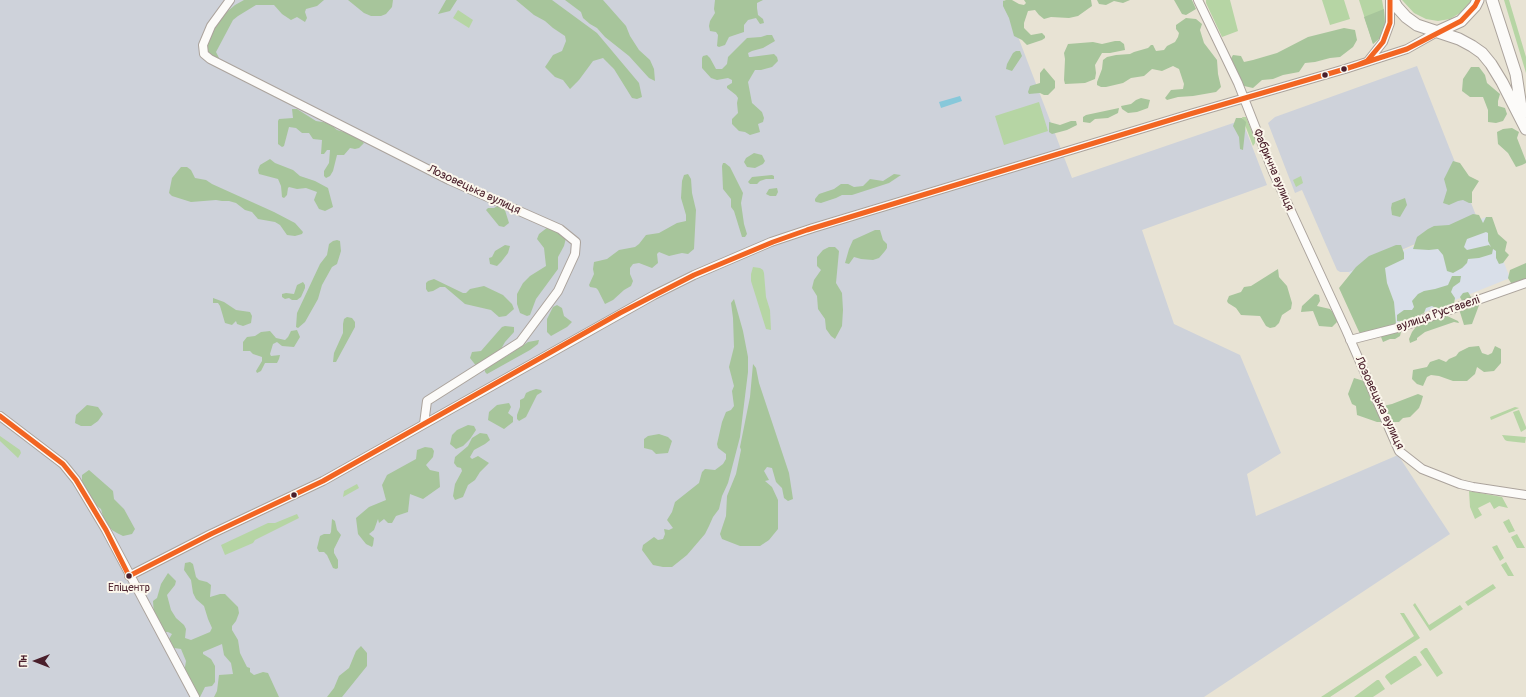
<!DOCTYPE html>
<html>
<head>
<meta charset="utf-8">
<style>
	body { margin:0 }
	#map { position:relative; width:1526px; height:697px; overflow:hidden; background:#e8e3d4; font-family:Pangolin,sans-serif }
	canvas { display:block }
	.north { position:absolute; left:16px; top:641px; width:40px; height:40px; -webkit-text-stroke:3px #fbf7ec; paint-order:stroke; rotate:270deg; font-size:11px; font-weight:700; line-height:16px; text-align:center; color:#4a1f2b }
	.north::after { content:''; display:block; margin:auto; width:14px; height:18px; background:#4a1f2b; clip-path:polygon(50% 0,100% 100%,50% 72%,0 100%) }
</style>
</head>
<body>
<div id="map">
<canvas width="1526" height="697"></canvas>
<div class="north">Пн</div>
</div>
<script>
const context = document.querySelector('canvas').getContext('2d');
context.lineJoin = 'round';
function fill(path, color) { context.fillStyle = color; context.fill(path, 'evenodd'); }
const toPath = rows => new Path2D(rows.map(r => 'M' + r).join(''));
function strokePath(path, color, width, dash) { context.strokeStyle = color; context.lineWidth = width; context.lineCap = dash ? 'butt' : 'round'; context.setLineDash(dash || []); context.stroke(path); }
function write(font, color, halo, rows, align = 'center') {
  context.font = font + ' Pangolin,sans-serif'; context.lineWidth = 4; context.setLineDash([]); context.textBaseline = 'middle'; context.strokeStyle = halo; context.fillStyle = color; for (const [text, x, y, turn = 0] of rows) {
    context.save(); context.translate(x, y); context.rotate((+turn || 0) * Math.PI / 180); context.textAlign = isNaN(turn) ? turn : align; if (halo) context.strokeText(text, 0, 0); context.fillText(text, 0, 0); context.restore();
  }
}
const built = toPath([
	[1486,217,1510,278,1373,333,1349,272]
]);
const industrial = toPath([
	[0,0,1004,0,1072,178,1242,120,1267,185,1142,230,1174,324,1240,355,1281,453,1247,474,1256,516,1398,455,1450,534,1204,697,0,697],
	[1417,66,1477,218,1349,272,1340,272,1337,270,1302,190,1295,193,1268,123,1275,117]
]);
const green = toPath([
	[1206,0,1230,0,1238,31,1222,37,1206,3],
	[1322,0,1344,0,1350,19,1330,25],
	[1359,0,1382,0,1384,11,1385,25,1378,40,1373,44],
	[1402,0,1472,0,1460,13,1450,19,1438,21,1426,19,1414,13],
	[1504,0,1509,0,1526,57,1526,73],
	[458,10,473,20,469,28,453,18],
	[1039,102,1048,131,1004,145,995,116],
	[1242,117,1246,117,1255,139,1255,143,1253,146],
	[1301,176,1303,183,1296,187,1293,180],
	[753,267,760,268,763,270,764,273,766,297,770,310,771,330,766,329,751,281,751,274],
	[1515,407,1519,408,1491,420,1490,417],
	[1519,410,1526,427,1526,429,1521,432,1513,412],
	[1502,435,1526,437,1525,443,1507,441,1505,440],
	[0,436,20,450,21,453,18,458,0,441],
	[357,484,359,488,343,497,344,491],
	[1469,491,1502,497,1508,508,1499,506,1494,509,1490,502,1478,508,1482,515,1475,519,1470,507],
	[297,514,299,518,255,540,253,543,225,555,221,545,268,523,275,523],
	[1509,519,1515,531,1509,533,1503,522],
	[1517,534,1525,548,1517,548,1511,537],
	[1497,545,1504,558,1500,561,1492,547],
	[1506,562,1514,576,1508,576,1501,565],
	[1493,584,1496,588,1468,606,1465,602],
	[1415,603,1429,625,1460,605,1463,609,1430,631,1413,605],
	[1400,613,1404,613,1420,638,1330,697,1321,697,1414,636],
	[1425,648,1427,648,1443,673,1437,677,1420,652],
	[1414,656,1416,656,1422,665,1391,685,1385,677,1386,675],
	[1377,680,1379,680,1385,689,1373,697,1354,697]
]);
const forest = toPath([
	[244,0,324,0,317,6,306,9,305,12,307,18,305,22,297,17,291,20,282,14,274,5,256,5,238,16,233,20,216,52,220,60,209,63,207,62,205,60,205,48,216,21,235,5],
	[348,0,393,0,392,7,386,14,381,16,371,16,364,13],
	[446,0,457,0,450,11,438,14],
	[516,0,552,0,597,33,639,83,642,97,637,99,632,98,614,69,603,58,593,61,579,80,570,89,563,80,555,77,545,67,553,55,562,51,566,41,565,36,553,28,545,21,534,15],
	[565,0,603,0,626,26,630,36,639,50,650,60,654,69,655,81,649,78,629,56,605,37,597,28,590,24,583,18,581,12],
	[715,0,763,0,757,3,757,8,758,15,763,19,764,23,760,24,756,18,748,20,744,25,744,32,729,37,725,45,719,47,717,46,718,35,716,32,710,31,709,26,710,21,715,13,714,9],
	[1006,0,1012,0,1019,4,1024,5,1026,3,1024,0,1091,0,1092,6,1078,16,1069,18,1051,17,1044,19,1039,15,1035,10,1028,11,1024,23,1024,28,1031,35,1042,33,1045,36,1045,38,1042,40,1027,45,1022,40,1014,36,1009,18,1003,6,1003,1],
	[1097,0,1130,0,1123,3,1114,1,1106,5,1099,4],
	[1174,0,1192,0,1196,9,1186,15,1182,14],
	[1384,9,1385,25,1382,36,1373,44,1364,17],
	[1186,18,1196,19,1202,24,1200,30,1204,43,1217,60,1218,74,1221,87,1216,92,1193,96,1178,97,1167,100,1165,98,1171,90,1183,89,1184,84,1179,69,1173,66,1162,71,1152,69,1144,76,1131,78,1123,83,1106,87,1101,87,1097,85,1097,82,1102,69,1103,60,1107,57,1116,55,1130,54,1134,52,1148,48,1151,45,1153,45,1156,51,1164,50,1167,46,1175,42,1178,37,1179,33,1176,29,1176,25],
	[1344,28,1355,30,1357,40,1353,47,1340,57,1330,58,1315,62,1305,63,1299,72,1283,75,1273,79,1262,80,1253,88,1244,86,1229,62,1233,55,1241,56,1244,62,1253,60,1277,53,1308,37],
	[767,35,772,35,775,41,763,48,752,51,748,53,749,57,751,57,774,54,777,57,778,61,772,67,761,70,755,70,748,82,752,103,762,112,764,118,763,122,758,124,760,132,750,135,745,132,739,131,732,124,732,119,738,113,737,103,738,98,736,95,727,88,727,86,732,83,732,80,728,78,717,80,711,78,702,68,702,58,703,56,707,55,710,58,716,69,722,69,727,64,728,57,747,38,761,37],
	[1115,41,1120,41,1124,44,1125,50,1110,53,1102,53,1095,65,1096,73,1095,79,1085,83,1065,84,1064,80,1065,59,1064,53,1068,44,1093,42,1102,44],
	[1016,51,1020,51,1022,56,1012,71,1006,69,1007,64,1013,53],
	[1471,67,1479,67,1485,75,1487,83,1500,94,1498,101,1498,106,1505,108,1507,114,1503,121,1496,123,1488,122,1488,110,1483,97,1470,97,1462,91,1463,79],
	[1044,68,1055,81,1055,88,1048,95,1044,95,1040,93,1029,94,1028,92,1030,86,1040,83,1040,73],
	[1141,98,1150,100,1148,108,1137,112,1128,113,1122,109,1121,106,1131,104,1136,100],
	[1119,108,1118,113,1108,118,1095,119,1090,123,1083,122,1083,117,1086,115],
	[292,109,297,109,316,121,329,123,337,130,355,135,364,143,359,148,355,149,350,148,344,155,337,155,333,171,330,176,326,178,324,176,324,171,329,163,330,150,327,150,324,154,321,154,322,140,313,139,309,133,302,133,296,128,289,127,284,146,282,147,278,144,278,121,279,119,293,118],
	[1236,118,1242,118,1246,122,1243,150,1240,149,1239,137,1233,126],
	[1071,121,1076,121,1077,125,1067,130,1052,134,1049,132,1049,122,1060,125],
	[1512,128,1519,132,1517,138,1526,161,1526,163,1522,165,1516,167,1508,153,1498,144,1497,132,1503,129],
	[754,153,762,155,765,161,763,164,755,168,747,167,744,162,746,158],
	[270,159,275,163,293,170,300,176,315,181,328,188,333,207,325,211,319,209,314,200,317,192,306,188,297,189,289,187,288,188,287,195,284,198,282,197,281,186,278,179,259,174,258,170,260,165],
	[1453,161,1460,163,1469,176,1479,181,1472,192,1472,203,1469,203,1463,200,1458,201,1449,205,1443,203,1447,190,1444,179],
	[723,163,725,163,730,167,743,193,741,203,744,224,747,234,745,237,742,237,734,211,731,207,731,199,723,189,722,166],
	[181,167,187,167,191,170,195,178,206,180,212,184,274,212,295,223,303,232,302,234,295,236,287,235,280,225,275,222,258,219,252,212,245,210,236,203,229,201,222,201,216,200,191,202,172,196,169,193,172,178],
	[688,174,691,179,692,193,696,210,694,249,688,254,682,253,669,256,659,252,657,254,658,263,652,268,639,263,633,264,630,268,630,274,633,281,631,286,624,290,613,300,605,304,598,290,596,288,590,287,589,285,594,274,593,269,594,262,607,259,619,250,635,247,639,244,646,235,659,233,677,223,686,221,686,215,681,198,682,181,684,175],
	[894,174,901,175,889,183,852,195,842,195,836,198,821,203,816,202,815,201,815,199,819,194,834,189,841,184,848,184,854,187,863,186,870,179,883,181],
	[772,175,774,176,774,179,766,179,760,181,757,184,750,184,748,182,752,177],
	[777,188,778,192,776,196,770,196,766,194,769,189],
	[1405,198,1407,205,1400,217,1392,215,1391,208,1392,203],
	[499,205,504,207,509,223,504,227,499,226,486,210,488,208,494,208],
	[1473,214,1479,215,1483,223,1486,217,1492,217,1498,234,1507,242,1505,251,1509,255,1503,263,1499,264,1496,258,1496,251,1493,249,1492,254,1479,258,1468,259,1467,263,1462,268,1453,273,1447,271,1443,255,1438,249,1429,250,1413,249,1417,237,1428,229,1434,226,1449,225],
	[1486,232,1488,233,1488,241,1491,247,1489,245,1467,250,1464,247,1467,239],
	[548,227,554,227,566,238,564,246,558,257,558,269,536,299,530,315,527,316,520,313,517,304,517,294,523,283,530,276,546,266,544,248,537,239,539,234],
	[875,230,880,230,883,240,887,244,887,248,885,251,879,258,873,260,861,259,854,257,849,264,845,263,849,249,853,240],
	[337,240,340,241,341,251,337,264,332,267,322,285,318,299,305,322,298,328,296,327,297,313,320,264,327,255,329,244,333,241],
	[505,245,510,246,508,253,501,262,497,266,490,264,489,258,492,257,495,251],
	[1396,245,1401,245,1404,253,1404,259,1385,268,1387,283,1394,302,1396,324,1360,334,1339,288,1356,267,1369,256],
	[829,247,835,247,839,251,836,283,842,293,843,310,842,326,835,339,831,336,826,329,825,319,818,309,817,296,812,288,814,280,821,270,817,266,817,257,823,250],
	[1526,263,1526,284,1511,283,1508,278,1510,270],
	[1278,269,1279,277,1287,286,1292,303,1291,309,1282,315,1279,323,1275,327,1270,328,1266,326,1260,316,1241,315,1236,308,1228,303,1227,301,1229,296,1241,292,1244,287,1251,286],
	[1452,276,1461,276,1460,282,1453,287,1451,292,1455,298,1454,304,1439,310,1432,306,1426,308,1424,313,1406,322,1397,321,1397,315,1404,310,1412,310,1414,307,1412,301,1418,294,1424,291,1435,289,1448,285],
	[434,279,463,293,466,293,470,289,484,286,503,295,512,304,514,309,506,316,499,317,491,310,465,304,445,287,440,287,433,291,428,292,426,289,426,283,428,281],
	[303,282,305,285,305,288,301,297,297,300,292,300,289,298,285,299,282,297,282,294,286,293,294,294,297,285],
	[1468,292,1471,297,1481,300,1472,324,1464,325,1459,309,1462,301,1460,297,1463,293],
	[1315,294,1319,295,1320,301,1317,306,1330,309,1336,316,1337,322,1332,327,1319,326,1313,311,1301,312,1302,306],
	[213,298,224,302,236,310,250,312,252,316,251,323,243,326,237,324,236,321,232,325,225,323,220,306,218,303,213,303],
	[734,299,743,331,748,357,748,372,740,437,728,483,722,496,719,509,713,517,709,526,705,534,687,555,672,567,663,567,653,565,642,550,643,545,654,537,658,540,663,539,665,534,664,529,669,530,673,528,667,520,672,512,675,502,699,483,702,472,705,469,715,470,723,464,726,459,726,454,718,448,717,444,722,422,726,412,731,410,734,406,732,391,734,386,729,367,734,347,733,318,731,303],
	[557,305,562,308,564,316,572,322,567,327,551,336,547,332,547,319,553,307],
	[1445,315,1458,321,1459,323,1454,322,1425,332,1417,338,1417,340,1410,343,1409,339,1412,332,1418,324],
	[347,317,352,318,355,322,355,327,336,362,333,362,334,353,343,333,343,324,344,319],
	[505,326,514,327,514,332,505,342,501,349,477,367,470,358,472,352,481,351,502,327],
	[297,330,300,337,294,347,282,346,277,342,273,344,270,354,271,356,280,355,279,359,277,363,265,363,261,371,257,373,256,371,262,361,262,357,253,354,250,351,243,351,243,342,247,337,255,336,261,332,270,331,276,338,285,340,288,337,291,331],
	[1385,330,1399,330,1401,332,1400,336,1395,339,1390,339,1383,342,1381,337],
	[539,340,538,344,530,350,487,374,485,372,485,369,488,365,507,356,528,342],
	[1479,346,1482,353,1488,355,1492,353,1495,346,1501,349,1501,363,1494,371,1484,372,1477,367,1475,374,1467,381,1453,381,1439,376,1431,375,1427,377,1423,386,1417,384,1412,379,1413,370,1427,367,1430,362,1439,359,1446,362,1449,359,1456,356,1459,352,1469,347],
	[753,364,756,368,759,383,789,473,793,499,788,501,784,498,782,488,776,482,772,468,767,467,764,471,769,480,765,481,772,487,778,500,778,529,769,540,760,546,740,546,722,539,720,534,726,516,727,496,736,474,741,450,740,447,750,397],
	[1354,378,1364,381,1373,404,1379,407,1392,404,1418,394,1423,396,1421,403,1419,408,1410,417,1403,418,1399,422,1377,422,1357,415,1356,406,1352,404,1348,394],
	[536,389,541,390,542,392,537,395,526,417,519,421,517,419,517,415,520,407,520,400,524,398,526,393,530,391],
	[509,403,511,407,508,413,513,417,513,422,504,429,488,420,489,412,497,405],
	[87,405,98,407,103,414,98,421,91,426,81,426,75,423,76,415],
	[468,425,474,426,476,430,470,439,463,446,456,449,450,444,452,435,457,430],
	[480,433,487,434,490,440,485,444,474,450,470,457,472,459,478,456,489,463,480,472,475,480,468,485,463,497,455,500,453,496,455,484,462,471,461,468,457,467,454,463,455,457,468,446,472,438],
	[659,434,668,437,672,441,668,453,656,454,652,450,644,448,644,439,648,436],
	[425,447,432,448,434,451,433,457,426,465,430,470,439,472,440,487,423,499,410,494,408,512,396,516,392,523,388,523,384,519,379,523,378,519,374,530,369,534,374,538,373,545,372,547,366,544,358,534,356,518,369,507,386,500,382,485,387,475,416,459,417,450],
	[89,470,113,491,114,499,124,509,135,529,132,534,123,536,117,533,112,530,104,520,101,509,94,504,82,484,82,475],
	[332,519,335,521,337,530,341,535,334,549,334,553,338,560,338,568,336,569,333,568,327,555,324,552,319,552,317,548,320,536,324,534,330,534,331,532],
	[190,562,193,564,196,577,199,580,207,582,211,585,210,597,220,594,225,594,238,607,239,613,236,621,232,626,232,630,238,640,240,653,247,667,250,668,250,672,254,675,263,672,268,673,279,697,214,697,217,691,219,675,233,674,231,663,224,655,222,644,203,652,203,654,211,659,215,666,215,682,212,686,205,687,200,697,192,697,184,673,186,661,181,649,174,648,170,643,169,639,172,634,168,632,164,632,154,616,153,601,157,598,161,584,168,573,176,581,175,585,167,595,171,610,176,618,184,625,186,629,185,638,191,640,210,632,212,628,208,619,204,606,196,599,193,593,191,580,184,570,185,563],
	[361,646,367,653,367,666,342,697,327,697,334,688,339,676,349,668,356,651]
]);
const water = toPath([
	[960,96,962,101,941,108,939,102]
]);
const street = toPath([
	[230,0,211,26,203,45,204,54,210,59,449,180,560,229,576,242,575,254,558,291,520,342,427,401,424,424],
	[1198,0,1238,83,1273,172,1346,330,1399,451,1422,469,1460,484,1473,487,1526,495],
	[1368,61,1383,42,1390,23,1390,0],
	[1350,340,1401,327,1526,283],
	[0,416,63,464,76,480,106,530,195,697],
	[129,576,211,534,323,481,654,295,694,275,771,242,813,228,1190,114,1345,69,1407,49,1439,31]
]);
const secondary = toPath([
	[1393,0,1397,7,1406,17,1417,25,1459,39,1472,46,1482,53,1491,64,1502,82,1526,129],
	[1492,0,1516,74,1522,114],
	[1439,31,1461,21,1475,6,1478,0]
]);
const bus1 = toPath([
	[1357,65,1367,61,1383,42,1390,23,1390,0],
	[0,416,63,464,76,480,106,530,129,576],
	[129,576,211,534,323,481,620,313,694,275,773,242,807,230,1190,114,1345,69,1407,49,1461,21,1475,6,1478,0]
]);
const markers = [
	[1344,69,3.5,"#4a1f2b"],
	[1325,75,3.5,"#4a1f2b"],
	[294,495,3.5,"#4a1f2b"],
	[129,576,3.5,"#4a1f2b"]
];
const busNames = [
	["Епіцентр",129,588]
];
const streetNames = [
	["Фабрична вулиця",1273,170,67],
	["Лозовецька вулиця",474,190,25],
	["вулиця Руставелі",1438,314,-19],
	["Лозовецька вулиця",1379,403,65]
];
fill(built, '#d9dfe9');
fill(industrial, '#ced2da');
fill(green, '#b6d5a4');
fill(forest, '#a7c59b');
fill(water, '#87c8da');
strokePath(street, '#aba39c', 10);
strokePath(secondary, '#aba39c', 13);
strokePath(street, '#fcfbf9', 8);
strokePath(secondary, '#fcfbf9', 11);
strokePath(bus1, '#f26522', 5);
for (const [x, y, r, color] of markers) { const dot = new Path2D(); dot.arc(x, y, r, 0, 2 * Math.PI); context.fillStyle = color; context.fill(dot); strokePath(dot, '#fbf7ec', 1.5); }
write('11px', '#4a1f2b', '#fbf7ec', busNames);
write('12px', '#4a1f2b', '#fbf7ec', streetNames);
</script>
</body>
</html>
